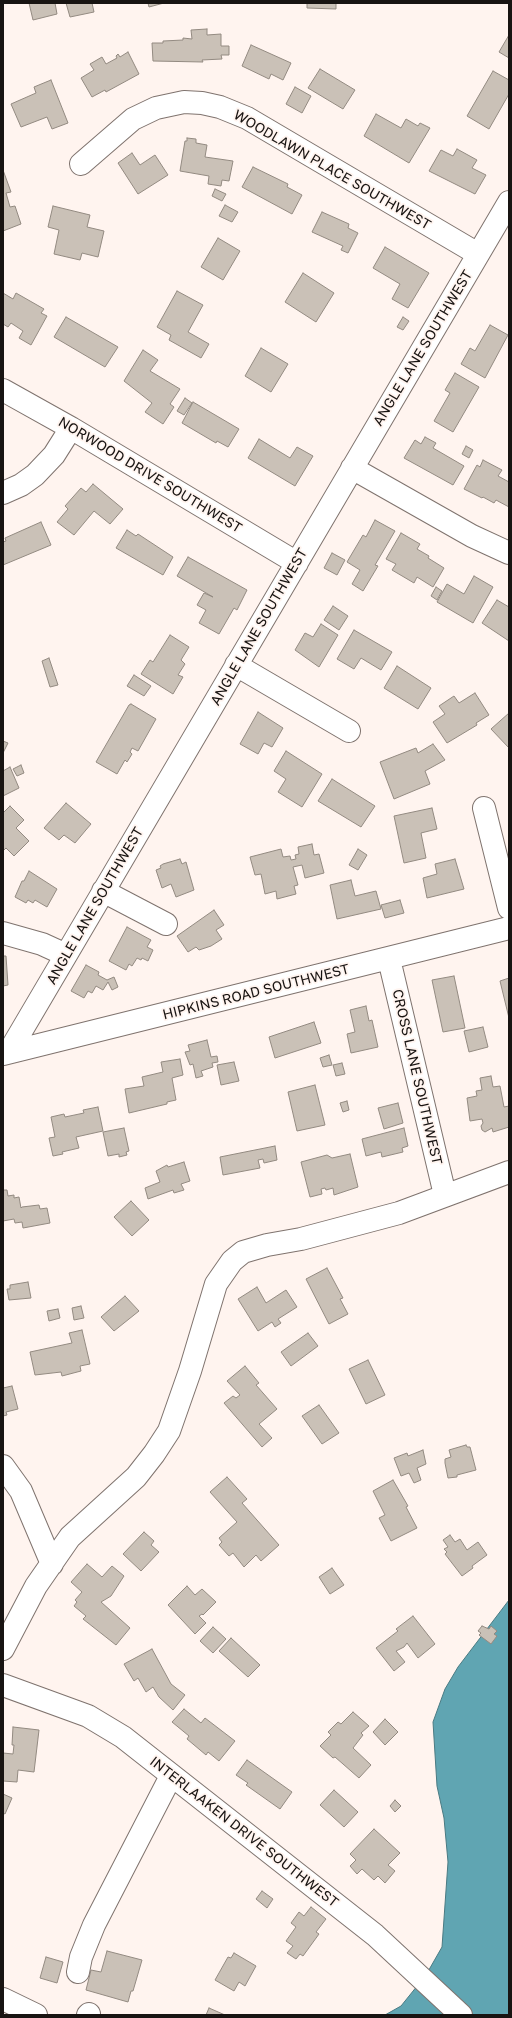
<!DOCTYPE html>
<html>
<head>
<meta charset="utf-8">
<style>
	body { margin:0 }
	#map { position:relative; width:512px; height:2018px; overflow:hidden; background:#fff4ef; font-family:"Golos Text",sans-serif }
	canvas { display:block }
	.frame { position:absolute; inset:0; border:4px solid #181412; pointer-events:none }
</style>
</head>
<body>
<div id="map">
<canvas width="512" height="2018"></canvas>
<div class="frame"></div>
</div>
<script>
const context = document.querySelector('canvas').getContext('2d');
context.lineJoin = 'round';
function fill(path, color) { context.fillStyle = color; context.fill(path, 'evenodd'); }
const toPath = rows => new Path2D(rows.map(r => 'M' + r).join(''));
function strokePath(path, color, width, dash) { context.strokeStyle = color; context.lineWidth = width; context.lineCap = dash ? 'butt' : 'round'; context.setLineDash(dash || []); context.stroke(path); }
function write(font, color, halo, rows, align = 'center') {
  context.font = font + ' "Golos Text",sans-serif'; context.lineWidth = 3.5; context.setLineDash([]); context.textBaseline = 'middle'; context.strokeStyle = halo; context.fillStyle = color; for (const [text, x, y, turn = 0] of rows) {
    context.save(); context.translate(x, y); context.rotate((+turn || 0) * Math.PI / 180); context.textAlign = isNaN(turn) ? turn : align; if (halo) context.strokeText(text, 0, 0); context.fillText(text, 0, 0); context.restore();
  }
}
const water = toPath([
	[509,1600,509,2015,385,2015,401,2006,426,1975,442,1947,448,1862,444,1818,437,1786,433,1722,445,1689,458,1667,509,1600]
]);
const building = toPath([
	[29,3,55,3,57,14,33,20,29,3],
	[66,3,92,3,94,12,70,17,66,3],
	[148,3,164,3,149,7,148,3],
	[307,3,336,3,336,9,307,8,307,3],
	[207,29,207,35,221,34,221,46,229,46,229,55,221,55,222,59,202,60,203,62,153,61,152,43,163,43,163,41,183,40,183,38,192,39,191,30,207,29],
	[509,35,509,58,499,52,509,35],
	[251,45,291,63,283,80,271,74,269,79,242,66,251,45],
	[128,52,139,74,106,92,105,90,92,97,81,78,94,70,90,64,102,57,106,64,117,58,116,56,118,54,120,57,128,52],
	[320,69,355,90,343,109,308,88,320,69],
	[493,71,509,80,509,94,489,129,467,116,493,71],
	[51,80,68,123,52,129,47,117,21,127,11,104,36,93,34,87,51,80],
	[295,87,311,96,302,113,286,104,295,87],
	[376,114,401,128,406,119,418,126,420,123,430,128,409,163,364,136,376,114],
	[187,138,196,139,196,143,207,145,205,157,233,161,229,181,222,180,221,186,208,184,209,176,180,171,185,141,187,141,187,138],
	[457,149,477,160,472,168,486,175,475,194,429,171,441,150,453,156,457,149],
	[132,153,140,165,155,155,168,175,138,194,118,163,132,153],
	[253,167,288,184,287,187,302,195,292,214,242,187,253,167],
	[3,170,11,192,6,193,10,207,15,206,21,224,3,231,3,170],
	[215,189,226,194,222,201,212,196,215,189],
	[225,205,238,212,232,222,219,216,225,205],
	[53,206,90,215,87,227,104,231,98,257,82,253,80,260,54,254,59,230,48,227,53,206],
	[322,212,349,224,348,228,358,233,348,253,341,250,343,246,312,232,322,212],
	[218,238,240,251,223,280,201,267,218,238],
	[385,247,429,273,408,308,392,299,400,284,373,268,385,247],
	[303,273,334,293,316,322,285,302,303,273],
	[177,291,203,305,188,332,209,344,201,358,169,340,171,335,157,327,177,291],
	[3,293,13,299,16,293,44,309,41,313,47,316,31,345,19,338,23,331,11,323,8,327,3,324,3,293],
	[66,317,118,347,105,367,54,337,66,317],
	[403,317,409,321,403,330,397,327,403,317],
	[490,325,508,335,485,378,461,364,470,348,475,351,490,325],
	[261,348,288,364,271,392,245,376,261,348],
	[143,350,158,360,150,371,180,389,170,404,174,407,163,424,145,412,152,403,124,381,143,350],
	[455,373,479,387,453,432,434,421,450,393,445,390,455,373],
	[185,398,192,403,184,415,177,411,185,398],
	[193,402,239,429,228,447,217,441,216,443,182,423,193,402],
	[425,437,436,443,433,448,464,466,453,485,404,458,415,440,421,444,425,437],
	[259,439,290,458,297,447,313,456,295,486,248,458,259,439],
	[466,446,473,450,469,458,462,454,466,446],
	[483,460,502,470,498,476,509,482,509,507,496,500,494,503,483,497,482,498,464,489,477,465,480,467,483,460],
	[93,484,123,509,110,524,94,511,74,535,57,522,68,509,65,506,81,488,86,492,93,484],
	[375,520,395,531,375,565,378,566,363,591,352,584,360,570,347,562,363,535,366,537,375,520],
	[41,522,51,545,3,565,3,542,6,541,5,538,41,522],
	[127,530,136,536,138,534,173,557,163,575,116,548,127,530],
	[401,533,420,544,417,549,429,556,428,558,444,568,433,587,417,577,414,583,392,570,396,564,386,559,401,533],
	[332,553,345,560,337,575,324,568,332,553],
	[188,557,247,590,237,610,234,608,219,634,199,623,206,610,197,605,204,593,213,597,177,576,188,557],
	[474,576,493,587,473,623,437,602,447,584,464,594,474,576],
	[436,587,442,591,437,600,431,596,436,587],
	[497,600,509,607,509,641,482,623,497,600],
	[333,606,348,616,339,630,324,620,333,606],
	[321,624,338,635,319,667,295,650,305,633,313,637,321,624],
	[354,630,392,652,381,670,361,658,354,669,337,659,354,630],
	[170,635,189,647,181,660,185,664,178,675,183,677,173,694,141,674,150,660,153,662,170,635],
	[49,658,58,685,50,687,42,661,49,658],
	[397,666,431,688,418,709,384,688,397,666],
	[134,675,151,686,144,696,127,686,134,675],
	[475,693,489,715,476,723,477,725,447,743,433,722,445,714,439,706,454,696,459,703,475,693],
	[131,704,156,719,138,751,132,748,130,752,132,754,127,762,125,760,117,774,96,762,129,705,131,704],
	[258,712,283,728,272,747,264,743,258,754,240,744,258,712],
	[509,713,509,748,491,729,509,713],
	[3,741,8,743,3,753,3,741],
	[433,744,445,760,425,771,430,784,394,799,380,762,416,748,418,753,433,744],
	[286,751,322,774,302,807,278,792,286,779,274,771,286,751],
	[21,765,24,773,17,776,13,769,21,765],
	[10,767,19,788,3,796,3,771,10,767],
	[332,779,375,806,361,827,318,801,332,779],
	[66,803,91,824,75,843,64,835,59,840,44,828,66,803],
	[10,806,24,820,16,828,29,841,14,856,6,848,3,851,3,813,10,806],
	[432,808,437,829,421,833,426,858,404,863,394,816,432,808],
	[312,844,314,855,319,854,324,873,305,878,302,865,293,867,298,885,294,886,296,894,277,899,276,891,265,894,261,874,255,875,250,857,281,849,283,857,290,856,291,860,296,859,295,855,299,854,298,847,312,844],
	[358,849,367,855,358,870,349,865,358,849],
	[180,859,182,864,186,862,194,890,176,897,171,884,162,888,156,870,161,868,160,866,163,864,180,859],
	[455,859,464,889,427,898,423,878,437,874,435,864,455,859],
	[29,871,57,889,47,907,35,900,33,903,28,900,26,903,15,897,22,881,24,881,29,871],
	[351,880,355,896,376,891,381,909,337,919,330,885,351,880],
	[400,900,404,913,385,918,381,905,400,900],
	[214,910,224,925,216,930,222,939,211,946,199,950,196,947,188,952,177,936,214,910],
	[127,927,151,940,147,947,153,950,148,961,142,958,141,960,137,958,132,966,129,964,126,970,109,961,127,927],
	[3,956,6,956,8,985,3,986,3,956],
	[86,965,99,972,98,975,107,980,114,977,118,987,112,990,108,982,103,990,96,986,92,993,88,991,84,998,71,991,86,965],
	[454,976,465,1028,443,1032,432,980,454,976],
	[509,978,509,1018,500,981,509,978],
	[366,1006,369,1021,372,1020,378,1047,351,1053,347,1034,355,1032,350,1010,366,1006],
	[314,1022,321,1043,275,1058,269,1037,314,1022],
	[483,1027,488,1047,469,1052,464,1031,483,1027],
	[207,1040,211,1057,217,1056,218,1062,212,1063,213,1067,201,1071,203,1076,196,1078,193,1064,190,1065,185,1052,190,1051,188,1045,207,1040],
	[329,1055,332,1065,323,1067,320,1058,329,1055],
	[180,1059,183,1075,172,1078,176,1100,167,1102,167,1104,129,1113,125,1089,144,1086,142,1077,163,1072,161,1062,180,1059],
	[234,1062,239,1081,221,1085,217,1065,234,1062],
	[342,1063,345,1074,336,1076,333,1065,342,1063],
	[491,1076,493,1087,500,1086,504,1107,509,1106,509,1127,493,1132,492,1128,485,1132,482,1130,481,1126,483,1123,482,1119,470,1121,467,1098,477,1096,476,1091,482,1090,480,1078,491,1076],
	[315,1085,325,1125,297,1131,288,1092,315,1085],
	[347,1101,349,1110,343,1112,340,1103,347,1101],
	[398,1103,403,1123,384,1129,378,1108,398,1103],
	[98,1107,103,1131,76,1137,79,1148,62,1152,63,1154,53,1156,49,1138,55,1137,51,1117,64,1114,65,1117,84,1113,83,1110,98,1107],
	[124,1128,129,1151,126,1152,127,1155,119,1157,119,1154,108,1156,103,1132,124,1128],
	[404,1128,408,1146,402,1148,403,1152,382,1157,381,1152,366,1156,362,1139,404,1128],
	[275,1146,277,1160,264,1163,263,1159,258,1160,260,1168,223,1175,220,1157,275,1146],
	[350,1154,358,1187,334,1195,333,1188,326,1190,325,1188,321,1189,322,1194,310,1197,301,1162,327,1155,332,1158,350,1154],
	[184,1162,190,1181,181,1184,184,1190,174,1193,173,1190,148,1199,145,1188,160,1182,156,1171,167,1165,168,1167,184,1162],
	[3,1190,7,1190,8,1196,14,1195,14,1198,19,1197,21,1208,22,1207,39,1205,40,1209,47,1208,50,1223,23,1228,22,1222,15,1223,14,1219,3,1221,3,1190],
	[131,1201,149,1220,132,1236,114,1217,131,1201],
	[327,1268,343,1298,340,1299,348,1314,329,1324,306,1279,327,1268],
	[28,1282,31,1298,9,1300,7,1289,10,1289,10,1285,28,1282],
	[257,1287,266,1303,286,1290,297,1307,278,1319,281,1323,275,1327,272,1322,258,1331,238,1299,257,1287],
	[125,1296,139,1311,114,1331,101,1317,125,1296],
	[81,1306,84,1318,74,1320,72,1308,81,1306],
	[58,1309,60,1318,49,1321,47,1311,58,1309],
	[82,1330,90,1364,80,1366,81,1371,62,1376,61,1372,35,1375,30,1352,72,1343,69,1333,82,1330],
	[308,1333,318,1346,291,1366,281,1352,308,1333],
	[368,1360,385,1395,366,1404,349,1369,368,1360],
	[245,1366,259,1383,256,1385,277,1409,259,1424,272,1438,262,1447,224,1403,233,1396,236,1398,240,1395,227,1381,245,1366],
	[12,1386,18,1409,6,1412,7,1415,3,1416,3,1388,12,1386],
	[319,1405,339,1433,322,1444,302,1416,319,1405],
	[466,1445,467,1447,470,1447,476,1470,457,1475,457,1477,448,1478,445,1463,445,1459,451,1457,449,1450,466,1445],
	[423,1450,426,1464,417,1468,421,1480,414,1483,409,1473,401,1476,394,1458,407,1453,408,1456,423,1450],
	[227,1477,247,1499,242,1503,279,1545,261,1561,256,1555,244,1567,233,1553,229,1556,219,1545,222,1542,219,1538,237,1522,210,1492,227,1477],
	[393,1480,408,1506,406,1507,417,1528,391,1541,379,1518,385,1515,373,1491,393,1480],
	[144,1532,154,1541,151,1545,159,1552,141,1571,123,1554,144,1532],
	[450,1535,455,1542,460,1539,467,1550,478,1542,487,1555,472,1566,473,1568,462,1576,445,1554,447,1552,444,1549,448,1547,443,1540,450,1535],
	[87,1564,102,1577,112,1566,124,1576,111,1596,101,1602,130,1628,116,1645,83,1619,86,1616,74,1606,77,1602,75,1600,82,1592,71,1582,87,1564],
	[332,1568,344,1585,330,1594,319,1577,332,1568],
	[187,1586,195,1595,202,1589,216,1602,203,1615,202,1614,199,1616,206,1623,195,1634,168,1605,187,1586],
	[413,1616,435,1644,418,1658,407,1643,404,1647,396,1651,405,1662,394,1671,376,1648,398,1631,396,1629,413,1616],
	[482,1626,489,1629,491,1626,497,1631,494,1634,497,1636,491,1644,479,1635,481,1633,478,1631,482,1626],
	[213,1627,226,1639,213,1653,200,1641,213,1627],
	[231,1638,260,1665,248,1677,219,1651,231,1638],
	[152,1649,171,1684,185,1695,173,1710,159,1697,153,1687,146,1692,138,1678,134,1681,124,1664,152,1649],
	[184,1709,201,1723,205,1718,235,1741,219,1761,208,1752,206,1755,187,1739,189,1736,172,1722,184,1709],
	[353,1712,369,1726,361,1733,363,1735,353,1748,371,1765,359,1778,335,1757,333,1758,320,1746,331,1735,328,1732,338,1722,341,1724,353,1712],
	[385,1719,398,1732,385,1745,373,1732,385,1719],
	[13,1727,39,1730,34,1772,18,1770,17,1782,3,1781,3,1753,13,1754,14,1745,12,1745,13,1727],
	[247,1760,292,1792,280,1809,246,1785,248,1783,236,1775,247,1760],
	[334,1790,358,1812,344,1827,320,1805,334,1790],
	[3,1794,12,1798,5,1814,3,1813,3,1794],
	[395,1800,401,1806,395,1812,390,1806,395,1800],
	[374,1829,400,1853,388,1865,395,1871,385,1883,378,1876,374,1880,362,1869,357,1874,350,1866,356,1860,350,1854,374,1829],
	[262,1891,273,1899,267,1908,256,1899,262,1891],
	[311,1907,326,1919,316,1932,319,1934,303,1956,300,1954,296,1959,287,1953,293,1946,286,1941,296,1927,291,1923,299,1912,304,1916,311,1907],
	[107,1951,142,1960,133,1991,131,1991,128,2002,86,1990,91,1970,101,1972,107,1951],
	[234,1953,256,1966,245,1986,239,1982,234,1991,215,1980,228,1957,231,1958,234,1953],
	[46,1957,63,1962,57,1983,40,1978,46,1957],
	[209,2008,225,2015,206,2015,209,2008]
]);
const minor = toPath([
	[81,164,133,119,156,108,184,102,202,103,220,107,247,118,478,254],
	[3,390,71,428,297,563],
	[352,468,472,536,509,553],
	[3,493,21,485,35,475,54,455,71,428],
	[236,665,349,731],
	[484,808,509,908],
	[103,891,166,924],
	[3,933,42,944,66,955],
	[389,959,445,1195],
	[9,1052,509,202],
	[3,1054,509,928],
	[3,1466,21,1491,52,1564],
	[3,1649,36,1586,70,1537,136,1477,154,1454,169,1431,190,1371,216,1284,232,1261,243,1252,267,1245,301,1239,399,1213,509,1172],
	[3,1685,88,1716,123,1737,375,1935,461,2015],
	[78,1972,81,1957,94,1925,171,1776],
	[3,1999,36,2015],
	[88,2015,89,2014]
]);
const streetNames = [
	["WOODLAWN PLACE SOUTHWEST",332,170,30],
	["ANGLE LANE SOUTHWEST",423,348,-59],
	["NORWOOD DRIVE SOUTHWEST",150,475,31],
	["ANGLE LANE SOUTHWEST",259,627,-60],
	["ANGLE LANE SOUTHWEST",95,906,-60],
	["HIPKINS ROAD SOUTHWEST",256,992,-14],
	["CROSS LANE SOUTHWEST",417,1077,77],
	["INTERLAAKEN DRIVE SOUTHWEST",244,1832,38]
];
fill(water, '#60a5b2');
strokePath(water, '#4a7a82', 1);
fill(building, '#cac1b7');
strokePath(building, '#938a81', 1);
strokePath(minor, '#7f736e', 24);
strokePath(minor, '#fff', 22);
write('14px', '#181412', '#fff4ef', streetNames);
</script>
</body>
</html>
